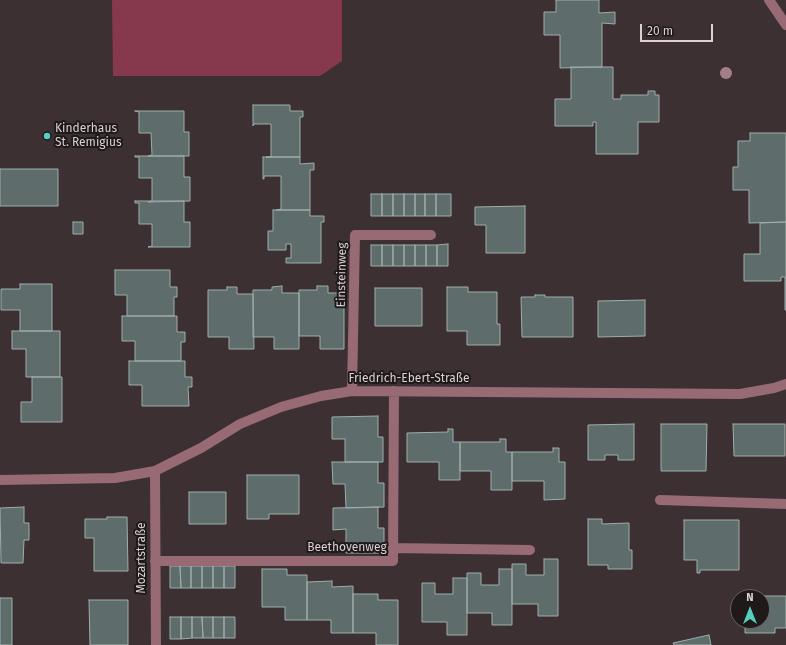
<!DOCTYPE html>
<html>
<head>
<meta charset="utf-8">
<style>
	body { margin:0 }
	#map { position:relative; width:786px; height:645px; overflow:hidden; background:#3c3032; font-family:"Fira Sans",sans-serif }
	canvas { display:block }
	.north { position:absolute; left:730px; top:589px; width:40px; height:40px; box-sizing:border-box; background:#1f191a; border:1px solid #696364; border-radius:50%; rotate:0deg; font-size:11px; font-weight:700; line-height:16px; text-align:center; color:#d9d1d3 }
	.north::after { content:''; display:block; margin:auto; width:14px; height:18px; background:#58cec0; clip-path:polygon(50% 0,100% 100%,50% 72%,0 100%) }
	.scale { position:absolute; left:640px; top:24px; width:73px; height:18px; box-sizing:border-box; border:2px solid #d9d1d3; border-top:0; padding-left:5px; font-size:12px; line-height:14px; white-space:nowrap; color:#d9d1d3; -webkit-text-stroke:3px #1f191a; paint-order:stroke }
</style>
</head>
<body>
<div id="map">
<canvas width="786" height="645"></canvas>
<div class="north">N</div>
<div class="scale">20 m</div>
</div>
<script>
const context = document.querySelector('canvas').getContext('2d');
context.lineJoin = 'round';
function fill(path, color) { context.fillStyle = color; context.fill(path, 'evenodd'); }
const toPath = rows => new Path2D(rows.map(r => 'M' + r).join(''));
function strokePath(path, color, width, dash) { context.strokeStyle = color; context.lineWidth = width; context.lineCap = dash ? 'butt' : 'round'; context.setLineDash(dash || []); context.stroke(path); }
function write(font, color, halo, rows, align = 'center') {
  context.font = font + ' "Fira Sans",sans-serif'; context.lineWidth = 4; context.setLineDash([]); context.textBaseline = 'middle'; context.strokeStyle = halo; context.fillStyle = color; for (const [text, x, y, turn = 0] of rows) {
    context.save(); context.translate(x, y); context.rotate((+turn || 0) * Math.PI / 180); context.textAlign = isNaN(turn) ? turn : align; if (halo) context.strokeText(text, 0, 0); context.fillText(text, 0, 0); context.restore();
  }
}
const green = toPath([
	[112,0,342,0,342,61,320,76,113,76]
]);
const building = toPath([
	[556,0,599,0,599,13,615,12,615,24,602,23,602,67,560,68,560,35,544,35,544,12,556,12,556,0],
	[571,67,613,67,613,99,621,99,621,95,648,95,648,91,655,91,655,95,659,95,659,122,638,122,638,154,596,154,596,122,593,122,593,126,555,126,555,99,571,99,571,67],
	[253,105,290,105,290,111,303,111,303,117,300,117,300,157,266,157,271,157,271,124,254,124,253,126,253,105],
	[135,111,184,111,184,132,189,132,189,156,148,156,152,155,151,133,139,133,139,112,135,111],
	[750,133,786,133,786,222,749,223,749,190,733,190,733,167,738,167,738,141,750,141,750,133],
	[135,156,184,156,184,177,190,177,190,201,148,202,152,201,152,178,139,178,139,157,135,157,135,156],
	[263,157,300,157,300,164,314,163,314,170,310,170,310,210,276,210,281,209,281,176,264,176,264,179,263,179,263,157],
	[0,169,58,169,58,206,0,206,0,169],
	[371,194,382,194,382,216,371,216,371,194],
	[382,194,393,194,393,216,382,216,382,194],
	[393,194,404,194,404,216,393,216,393,194],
	[404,194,415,194,415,216,404,216,404,194],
	[415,194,425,194,425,216,415,216,415,194],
	[425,194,436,194,436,216,425,216,425,194],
	[436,194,451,194,451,216,436,216,436,194],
	[135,201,184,201,184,222,190,222,190,247,148,247,152,246,152,224,139,224,139,203,135,203,135,201],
	[525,206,525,253,486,253,486,225,475,225,475,207,525,206],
	[273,210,310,210,310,216,324,216,324,222,321,222,321,263,286,263,286,258,291,258,291,244,286,244,286,250,268,250,268,231,273,231,273,210],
	[73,222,83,222,83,234,73,234,73,222],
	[786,222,786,310,785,310,785,277,781,277,781,281,744,281,744,254,760,254,760,223,786,222],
	[448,244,448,266,437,266,437,245,448,244],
	[371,245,382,245,382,266,371,266,371,245],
	[382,245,393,245,393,266,382,266,382,245],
	[393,245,404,245,404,266,393,266,393,245],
	[404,245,415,245,415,266,404,266,404,245],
	[415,245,426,245,426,266,415,266,415,245],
	[426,245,437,245,437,266,426,266,426,245],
	[115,270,170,270,170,287,177,287,177,297,174,297,174,316,127,316,127,295,115,295,115,270],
	[20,284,52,284,52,331,20,331,20,310,1,310,1,289,20,289,20,284],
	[282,286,282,293,299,293,299,349,274,349,274,337,253,337,253,290,272,290,272,287,282,286],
	[317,286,328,286,328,293,344,293,344,349,320,349,320,336,299,336,299,290,317,290,317,286],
	[227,287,237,287,237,294,253,294,254,349,229,349,229,337,208,337,208,290,227,290,227,287],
	[447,287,468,287,468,292,497,292,497,324,500,324,500,345,467,345,467,331,447,331,447,287],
	[375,288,422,288,422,326,375,326,375,288],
	[535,295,545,295,545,297,573,297,573,337,522,337,521,297,535,297,535,295],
	[645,300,645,336,598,337,598,301,645,300],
	[122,316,177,316,177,332,185,332,185,342,181,342,181,361,135,361,135,341,122,341,122,316],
	[12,331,60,331,60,377,26,377,26,349,12,349,12,331],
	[129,361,185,361,185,377,192,377,192,387,188,387,189,406,142,406,142,385,129,385,129,361],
	[32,377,62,377,62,422,21,422,21,402,32,402,32,377],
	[378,416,378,437,383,437,383,462,345,462,345,439,332,439,332,417,378,416],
	[634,424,634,460,618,460,618,455,605,455,605,460,588,460,588,425,634,424],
	[661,424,707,424,706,471,661,471,661,424],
	[733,424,785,424,785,456,734,456,733,424],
	[448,429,453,429,453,442,460,442,460,480,439,480,439,462,407,462,407,433,448,432,448,429],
	[500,439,506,439,506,452,512,452,512,490,491,490,491,471,460,471,460,442,500,442,500,439],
	[553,448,559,448,559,462,565,462,565,499,544,500,544,481,512,481,512,452,553,452,553,448],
	[332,462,378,462,378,483,384,483,384,507,346,508,345,484,333,484,332,462],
	[247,475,299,475,299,514,269,514,269,519,247,519,247,475],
	[189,492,226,492,226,524,189,524,189,492],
	[24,507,24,523,29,523,29,540,24,540,23,563,1,563,0,508,24,507],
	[378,507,378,528,384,528,384,553,346,553,346,529,333,530,333,508,378,507],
	[107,517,127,517,128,571,94,571,94,538,85,538,85,519,107,519,107,517],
	[588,519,602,519,602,524,629,523,629,550,632,550,632,569,608,569,608,565,588,565,588,519],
	[684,520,739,520,739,570,700,570,700,573,697,573,697,560,684,560,684,520],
	[544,559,558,559,558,616,538,616,538,604,512,604,512,564,526,564,526,575,544,575,544,559],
	[170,566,180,566,181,588,170,588,170,566],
	[180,566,191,566,191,588,181,588,180,566],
	[191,566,202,566,202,588,191,588,191,566],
	[202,566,213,566,213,588,202,588,202,566],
	[213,566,224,566,224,588,213,588,213,566],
	[224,566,235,566,235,588,224,588,224,566],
	[262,569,287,569,287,575,307,575,307,620,285,620,285,607,262,607,262,569],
	[499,569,512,569,512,625,492,625,492,613,467,613,467,573,481,573,481,585,499,585,499,569],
	[453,578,467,578,467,635,447,635,447,622,422,622,422,583,435,583,435,594,453,594,453,578],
	[332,581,332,587,353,586,353,633,331,633,331,620,307,620,307,582,332,581],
	[353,594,378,594,378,600,398,600,398,645,376,645,376,633,353,633,353,594],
	[745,596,786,596,786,628,775,628,775,633,745,633,745,621,762,621,762,597,745,596],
	[0,598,12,598,12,645,0,645,0,598],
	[89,600,128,600,128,645,90,645,89,600],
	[170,617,181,617,181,639,170,639,170,617],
	[181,617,192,617,192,638,181,639,181,617],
	[192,617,202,617,203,638,192,638,192,617],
	[202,617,213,617,213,638,203,638,202,617],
	[213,617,224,617,224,638,213,638,213,617],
	[224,617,235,617,235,638,224,638,224,617],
	[709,635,711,645,674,645,673,643,709,635]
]);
const minor = toPath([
	[769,0,786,25],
	[352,391,355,235,431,235],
	[155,471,156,645],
	[0,480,115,478,155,471,201,448,240,424,281,407,321,396,352,391,740,394,774,388,786,384],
	[660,500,786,504],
	[393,548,530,550],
	[155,561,393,561,394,391]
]);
const trees = [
	[726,73]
];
const markers = [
	[47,136,4,"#58cec0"]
];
const poiNames = [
	["Kinderhaus",55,129],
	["St. Remigius",55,143]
];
const streetNames = [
	["Einsteinweg",342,275,-89],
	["Friedrich-Ebert-Straße",409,379],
	["Beethovenweg",347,548],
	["Mozartstraße",142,558,-90]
];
fill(green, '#86384d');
fill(building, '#5e6d6b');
strokePath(building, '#9eaeab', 1);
strokePath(minor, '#976a74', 10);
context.fillStyle = '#a38087';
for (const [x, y] of trees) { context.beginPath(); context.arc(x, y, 6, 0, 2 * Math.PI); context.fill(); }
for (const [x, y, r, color] of markers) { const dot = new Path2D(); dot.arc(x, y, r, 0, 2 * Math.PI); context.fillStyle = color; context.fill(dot); strokePath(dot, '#1f191a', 1.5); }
write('12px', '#d9d1d3', '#1f191a', poiNames, 'left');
write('12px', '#d9d1d3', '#1f191a', streetNames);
</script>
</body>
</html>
